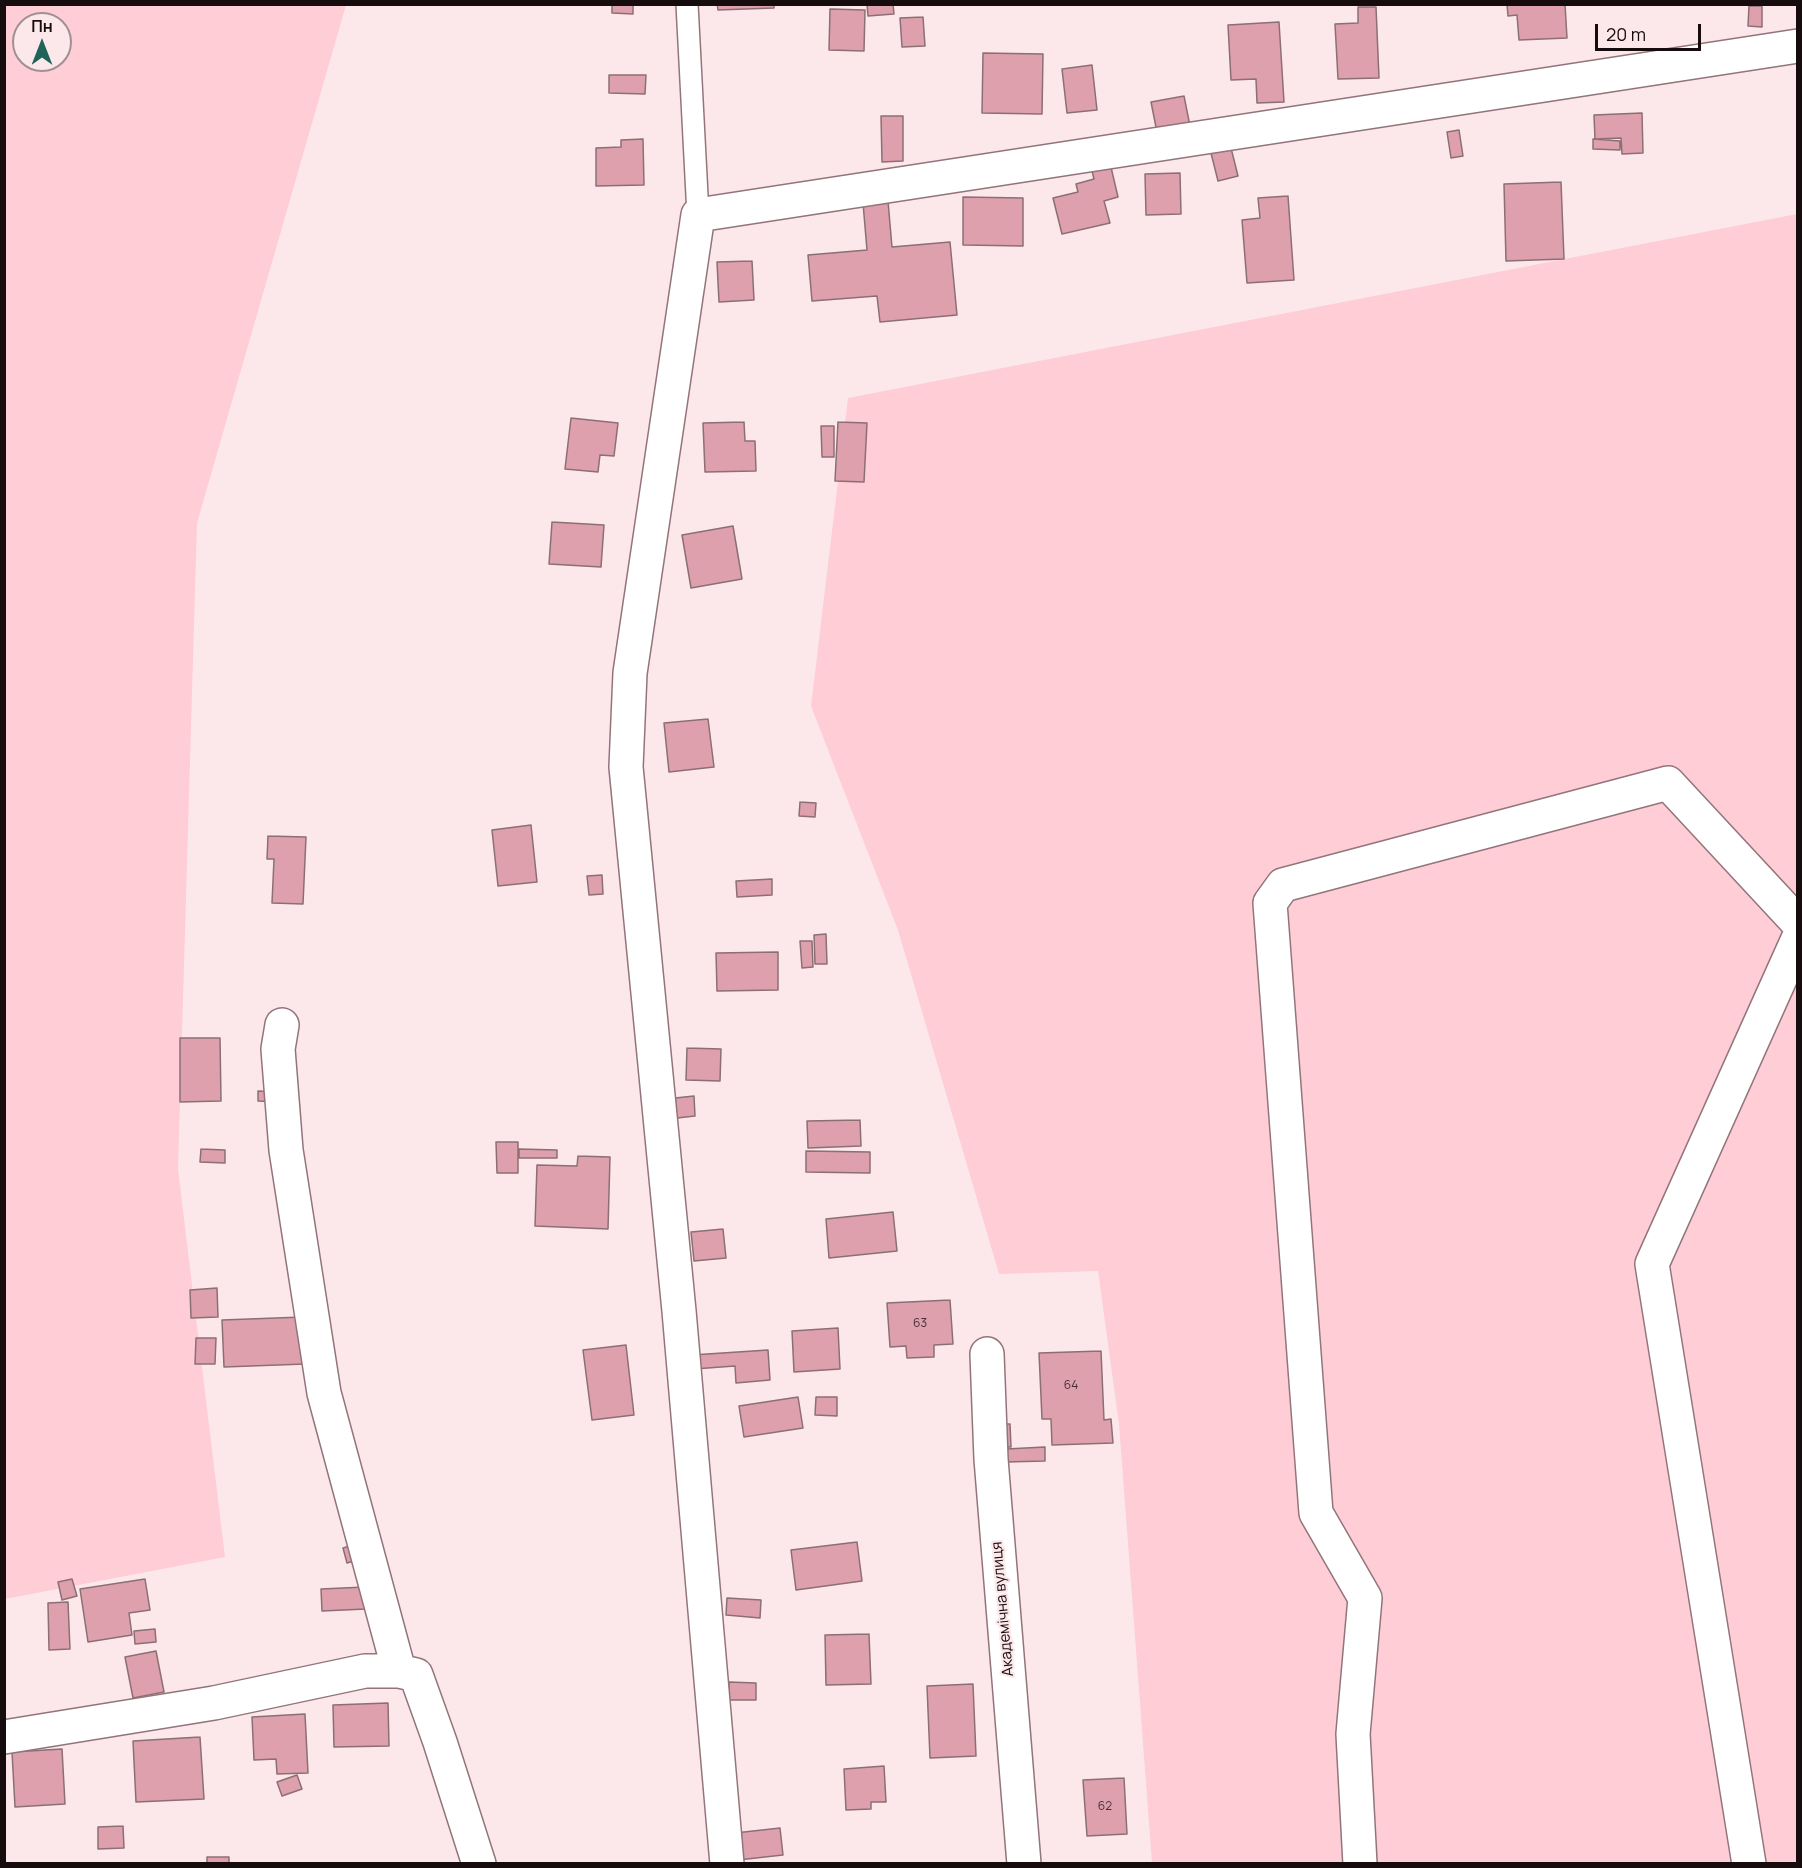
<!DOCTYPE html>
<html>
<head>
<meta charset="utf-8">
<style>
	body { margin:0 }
	#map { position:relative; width:1802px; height:1868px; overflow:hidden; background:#fce8eb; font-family:Manrope,sans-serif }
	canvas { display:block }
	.frame { position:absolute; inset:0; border:6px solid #160c0e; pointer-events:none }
	.north { position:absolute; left:12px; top:12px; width:60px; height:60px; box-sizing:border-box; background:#fce8eb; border:2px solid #a09093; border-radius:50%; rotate:0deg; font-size:16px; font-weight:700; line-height:24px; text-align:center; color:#160c0e }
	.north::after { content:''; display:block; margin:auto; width:21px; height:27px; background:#1e6458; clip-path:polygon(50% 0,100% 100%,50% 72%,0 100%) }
	.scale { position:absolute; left:1595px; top:24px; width:106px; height:27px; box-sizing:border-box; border:3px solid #160c0e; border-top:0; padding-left:8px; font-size:18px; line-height:21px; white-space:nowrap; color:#160c0e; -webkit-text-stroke:4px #fce8eb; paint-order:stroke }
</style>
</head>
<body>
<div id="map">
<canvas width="1802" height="1868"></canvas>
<div class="frame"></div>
<div class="north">Пн</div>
<div class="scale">20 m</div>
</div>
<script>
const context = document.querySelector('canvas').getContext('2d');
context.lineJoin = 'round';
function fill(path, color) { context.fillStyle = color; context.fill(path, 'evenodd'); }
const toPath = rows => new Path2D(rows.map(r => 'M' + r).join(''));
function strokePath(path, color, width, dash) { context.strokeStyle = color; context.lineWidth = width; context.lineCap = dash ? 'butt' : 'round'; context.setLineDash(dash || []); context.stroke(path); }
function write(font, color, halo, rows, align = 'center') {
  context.font = font + ' Manrope,sans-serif'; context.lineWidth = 4.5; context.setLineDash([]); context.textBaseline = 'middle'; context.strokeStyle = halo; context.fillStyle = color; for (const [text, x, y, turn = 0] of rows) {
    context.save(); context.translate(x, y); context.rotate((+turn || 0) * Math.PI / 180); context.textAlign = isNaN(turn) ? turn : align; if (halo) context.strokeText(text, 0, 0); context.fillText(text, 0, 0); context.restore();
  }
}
const green = toPath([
	[5,5,346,5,197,523,178,1169,225,1557,5,1599],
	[24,24,60,24,60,60,24,60],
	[1797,214,1797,1863,1152,1863,1119,1424,1098,1271,999,1274,898,930,811,706,848,398]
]);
const building = toPath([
	[612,4,633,4,633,14,612,13,612,4],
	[717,4,774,4,774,8,718,10,717,4],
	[867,4,893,4,894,14,868,16,867,4],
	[1507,4,1565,4,1567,38,1519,40,1517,15,1508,16,1507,4],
	[1749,6,1762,6,1762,27,1748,26,1749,6],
	[1358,7,1376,7,1379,78,1338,79,1335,24,1358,23,1358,7],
	[830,9,865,10,864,51,829,50,830,9],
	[923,17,925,46,902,47,900,18,923,17],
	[1279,22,1284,102,1257,103,1256,79,1231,80,1228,25,1279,22],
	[983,53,1043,54,1042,114,982,113,983,53],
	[1092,65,1097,110,1067,113,1062,69,1092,65],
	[609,75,646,75,645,94,609,93,609,75],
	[1184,96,1190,126,1157,132,1151,102,1184,96],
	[1642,113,1643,153,1622,154,1621,138,1595,139,1594,115,1642,113],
	[881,116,903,116,903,161,882,162,881,116],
	[1459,130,1463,156,1451,158,1447,132,1459,130],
	[643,139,644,185,596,186,596,148,621,147,621,140,643,139],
	[1593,139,1620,141,1620,150,1593,149,1593,139],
	[1231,148,1238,176,1218,181,1211,153,1231,148],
	[1110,163,1118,197,1104,201,1110,223,1062,234,1053,198,1078,192,1076,184,1094,179,1091,167,1110,163],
	[1180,173,1181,214,1146,215,1145,174,1180,173],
	[1561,182,1564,259,1506,261,1504,184,1561,182],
	[1288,196,1294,280,1247,283,1242,220,1260,218,1258,198,1288,196],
	[963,197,1023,198,1023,246,963,245,963,197],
	[888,201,892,247,950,242,957,315,880,322,877,296,812,301,808,255,867,250,863,203,888,201],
	[752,261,754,300,719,302,717,262,752,261],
	[571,418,618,423,614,456,600,455,598,472,565,469,571,418],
	[744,422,745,441,755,441,756,471,705,472,703,423,744,422],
	[838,422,867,423,864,482,835,481,838,422],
	[821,426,834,426,834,457,822,457,821,426],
	[552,522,604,525,601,567,549,564,552,522],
	[733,526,742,579,691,588,682,535,733,526],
	[708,719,714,767,669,772,664,723,708,719],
	[800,802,816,803,815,817,799,816,800,802],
	[531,825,537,882,498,886,492,830,531,825],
	[268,836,306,837,303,904,272,903,274,859,267,859,268,836],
	[602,875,603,894,589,895,587,876,602,875],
	[772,879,772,895,737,897,736,881,772,879],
	[826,934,827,964,815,964,814,935,826,934],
	[800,941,812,941,813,967,802,968,800,941],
	[778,952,778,990,717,991,716,953,778,952],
	[180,1038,220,1038,221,1101,180,1102,180,1038],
	[687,1048,721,1049,720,1081,686,1080,687,1048],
	[258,1091,280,1092,280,1102,258,1101,258,1091],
	[694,1096,695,1116,668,1119,666,1099,694,1096],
	[860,1120,861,1146,808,1148,807,1121,860,1120],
	[496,1142,518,1142,518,1173,497,1173,496,1142],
	[201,1149,225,1150,225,1163,200,1162,201,1149],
	[519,1149,557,1150,557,1158,519,1158,519,1149],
	[806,1151,870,1152,870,1173,806,1172,806,1151],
	[578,1156,610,1157,608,1229,535,1226,537,1165,577,1166,578,1156],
	[893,1212,897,1251,829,1258,826,1219,893,1212],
	[723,1229,726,1258,694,1261,691,1232,723,1229],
	[217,1288,218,1317,191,1318,190,1290,217,1288],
	[950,1300,953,1344,934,1345,934,1357,907,1358,906,1346,890,1347,887,1303,950,1300],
	[303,1317,305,1364,224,1367,222,1320,303,1317],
	[838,1328,840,1369,794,1372,792,1331,838,1328],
	[196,1338,216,1338,215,1364,195,1364,196,1338],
	[626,1345,634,1415,592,1420,583,1350,626,1345],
	[768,1350,770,1380,736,1383,735,1366,694,1369,692,1355,768,1350],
	[1101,1351,1104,1420,1111,1419,1113,1443,1052,1445,1051,1419,1042,1419,1039,1353,1101,1351],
	[798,1397,803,1428,744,1437,739,1406,798,1397],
	[816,1397,837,1397,837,1416,815,1415,816,1397],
	[995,1424,1010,1424,1011,1447,996,1447,995,1424],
	[1045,1447,1045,1461,1006,1462,1006,1449,1045,1447],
	[857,1542,862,1581,796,1590,791,1550,857,1542],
	[360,1543,365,1558,347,1563,343,1548,360,1543],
	[72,1579,77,1596,62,1600,58,1582,72,1579],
	[145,1579,150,1610,129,1613,132,1635,88,1642,80,1589,145,1579],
	[365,1587,366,1609,322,1611,321,1589,365,1587],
	[727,1598,761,1600,760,1618,726,1615,727,1598],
	[68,1602,70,1649,49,1650,48,1603,68,1602],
	[155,1629,156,1642,135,1644,134,1631,155,1629],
	[869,1634,871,1684,826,1685,825,1635,869,1634],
	[156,1651,164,1692,133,1698,125,1657,156,1651],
	[729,1682,756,1683,756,1700,729,1700,729,1682],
	[973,1684,976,1756,930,1758,927,1686,973,1684],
	[388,1703,389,1746,334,1747,333,1705,388,1703],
	[305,1714,308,1773,277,1774,276,1759,254,1760,252,1717,305,1714],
	[200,1737,204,1799,136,1802,133,1741,200,1737],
	[62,1749,65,1804,15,1807,12,1752,62,1749],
	[884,1766,886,1802,871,1802,871,1809,846,1810,844,1769,884,1766],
	[297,1775,302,1789,282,1796,277,1782,297,1775],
	[1124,1778,1127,1834,1087,1836,1083,1780,1124,1778],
	[123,1826,124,1848,98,1849,98,1827,123,1826],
	[780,1828,783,1855,738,1860,735,1833,780,1828],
	[207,1857,229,1857,229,1864,207,1864,207,1857]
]);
const service = toPath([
	[687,4,698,215]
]);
const minor = toPath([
	[282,1025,278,1049,286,1150,324,1393,399,1671],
	[987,1354,991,1459,1024,1864],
	[4,1737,214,1703,365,1671,399,1671,416,1675,440,1742,479,1864],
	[727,1864,679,1311,626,767,630,673,698,215,1798,46],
	[1360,1864,1353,1734,1365,1598,1316,1513,1270,903,1283,885,1668,783,1798,923],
	[1749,1864,1652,1264,1798,939]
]);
const numberNames = [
	["63",920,1324],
	["64",1071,1386],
	["62",1105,1807]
];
const streetNames = [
	["Академічна вулиця",1003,1609,-95]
];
fill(green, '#fecdd6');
fill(building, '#dda0ac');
strokePath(building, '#8c6f75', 1.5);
strokePath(service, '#92757b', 24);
strokePath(minor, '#92757b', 36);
strokePath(service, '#fff', 21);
strokePath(minor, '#fff', 33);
write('12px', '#483136', null, numberNames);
write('15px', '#160c0e', '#fce8eb', streetNames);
</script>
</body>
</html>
